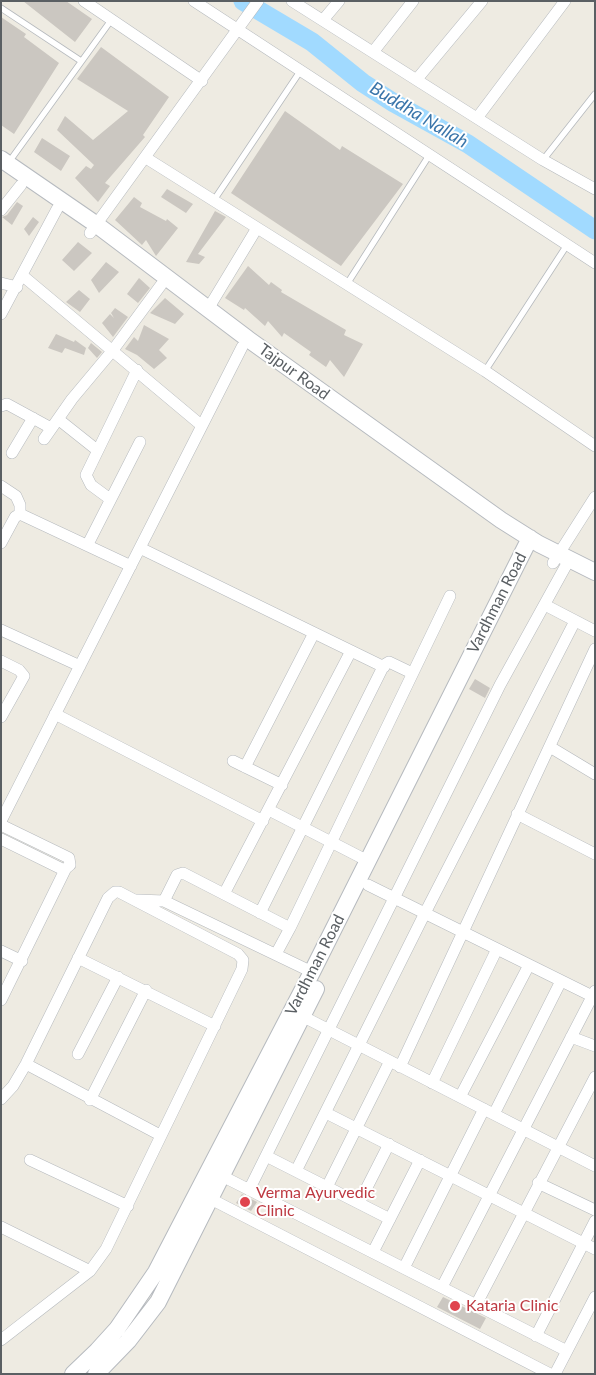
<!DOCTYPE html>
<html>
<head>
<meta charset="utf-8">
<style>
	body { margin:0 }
	#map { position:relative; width:596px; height:1375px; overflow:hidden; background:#eeebe2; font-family:Lato,sans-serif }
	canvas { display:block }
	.frame { position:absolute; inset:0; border:2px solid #5a5f63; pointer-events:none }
</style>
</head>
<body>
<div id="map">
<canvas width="596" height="1375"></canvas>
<div class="frame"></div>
</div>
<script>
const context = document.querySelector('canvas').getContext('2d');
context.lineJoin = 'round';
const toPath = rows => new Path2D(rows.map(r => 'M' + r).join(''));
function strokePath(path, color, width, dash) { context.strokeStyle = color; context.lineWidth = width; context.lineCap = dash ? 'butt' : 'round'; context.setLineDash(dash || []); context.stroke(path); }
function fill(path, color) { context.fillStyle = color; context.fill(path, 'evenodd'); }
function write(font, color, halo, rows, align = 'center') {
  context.font = font + ' Lato,sans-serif'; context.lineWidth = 4; context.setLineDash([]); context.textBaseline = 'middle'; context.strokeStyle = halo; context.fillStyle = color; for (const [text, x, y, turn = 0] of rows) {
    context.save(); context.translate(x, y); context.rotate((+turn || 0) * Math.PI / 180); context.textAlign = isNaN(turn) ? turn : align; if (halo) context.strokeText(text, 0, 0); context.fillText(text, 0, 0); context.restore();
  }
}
const river = toPath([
	[243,1,312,42,363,83,394,103,468,144,595,230]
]);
const building = toPath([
	[23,1,66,1,92,19,75,42],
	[1,17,26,34,24,37,59,63,14,134,1,125],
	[101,47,169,97,143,135,145,137,105,183,110,186,98,202,75,178,86,166,91,169,94,165,57,130,65,116,93,140,128,111,77,79],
	[285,111,340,150,342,146,403,184,341,266,231,193],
	[42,138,70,156,61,171,34,152],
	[167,189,193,204,186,213,161,197],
	[134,197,142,203,140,207,166,221,167,219,178,228,156,256,146,240,142,245,115,220],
	[17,202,23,206,12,225,2,217,7,215],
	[215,211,226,217,198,254,205,257,199,264,186,262],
	[33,217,39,222,29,236,24,229],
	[78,242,92,253,74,271,62,260],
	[106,262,119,272,99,293,91,280],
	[248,266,269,285,271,282,282,290,281,292,346,330,344,335,363,344,344,377,330,360,326,367,309,355,311,352,284,333,282,337,268,321,265,326,245,308,244,310,225,298],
	[139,278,150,288,138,303,127,294],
	[79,290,90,299,80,312,66,302],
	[165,298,184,314,175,324,150,313],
	[115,308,128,317,113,337,102,323,110,314,114,318,111,313],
	[144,325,169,339,159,350,167,358,154,369,137,355,125,349,134,337,138,341],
	[56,334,74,342,75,340,86,348,84,355,65,348,62,353,48,348],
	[91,343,102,352,97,358,88,348],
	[475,679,490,688,485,698,469,689],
	[242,1194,257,1202,251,1211,236,1203],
	[443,1297,486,1318,480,1329,437,1307]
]);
const lane = toPath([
	[1,8,81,61],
	[543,160,595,94],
	[9,162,112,19],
	[214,200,301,70],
	[347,284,430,154],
	[485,371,567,245]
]);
const street = toPath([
	[84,1,202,81],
	[194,1,595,263],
	[292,1,543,160,595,189],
	[323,20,339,1],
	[373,52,413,1],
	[417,79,482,1],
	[477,118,565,1],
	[146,158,485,371,595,446],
	[1,210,21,185],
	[90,233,258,1],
	[23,276,201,425],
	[1,283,17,287],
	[208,309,257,228],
	[1,314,57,209],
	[1,406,7,404,51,428],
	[58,419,97,450],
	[44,439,72,399,113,350,161,285],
	[12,453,33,418],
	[1,486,16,496,20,505,20,514],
	[110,499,91,485,86,475,137,370],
	[1,543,15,517,20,514,131,566],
	[88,544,140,442],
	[140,548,384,667],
	[553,563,595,497],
	[545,605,595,631],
	[1,630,80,666],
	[1,661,19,670,24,676,1,717],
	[55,714,263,821],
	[550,747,595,774],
	[233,761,282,785],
	[245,767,314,633],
	[269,810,368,861],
	[517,814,595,854],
	[1,821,242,347],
	[1,825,69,858,70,865,64,870,1,839],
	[368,885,592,996],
	[224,894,351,651],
	[137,900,164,901,312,972],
	[164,901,177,875,183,873,290,928,450,596],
	[260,913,384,665,389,662,412,673],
	[1,951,22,961],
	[276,954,290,928],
	[78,958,215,1026],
	[1,1000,65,870],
	[296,1013,595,1166],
	[571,1037,595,1046],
	[78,1054,118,977],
	[26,1064,160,1135],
	[400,1067,595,649],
	[432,1083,497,949],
	[460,1097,529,965],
	[1,1099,13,1086,26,1064,108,898,115,892,119,892,238,954,243,960,242,969,106,1249,90,1271,1,1340],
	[90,1100,146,990],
	[326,1113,595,1249],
	[494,1114,561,981],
	[266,1156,390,1219],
	[30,1160,128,1206],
	[296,1171,425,913,575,621],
	[222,1176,567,1351],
	[538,1183,595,1210],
	[327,1187,390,1061],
	[249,1190,500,685,569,560],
	[205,1196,550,1374],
	[359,1203,389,1144],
	[1,1227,90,1271],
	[373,1252,420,1160],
	[404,1268,484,1109],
	[442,1287,595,991],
	[476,1305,595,1077],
	[536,1336,595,1221],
	[555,1374,595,1297]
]);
const secondary = toPath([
	[1,159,97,225,248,339,501,520,539,544,595,572],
	[73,1374,97,1351,117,1329,156,1272,312,972,530,538],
	[96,1374,128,1341,158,1302,316,989]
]);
const markers = [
	[245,1202,6,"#e0444e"],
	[455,1306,6,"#e0444e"]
];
const streetNames = [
	["Tajpur Road",294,372,36],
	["Vardhman Road",497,603,-63],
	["Vardhman Road",315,965,-63]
];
const healthNames = [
	["Verma Ayurvedic",256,1193],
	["Clinic",256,1211],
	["Kataria Clinic",466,1306]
];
const waterNames = [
	["Buddha Nallah",419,115,31]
];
strokePath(river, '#a1daff', 19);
fill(building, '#cbc7c1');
strokePath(lane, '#b5b9bd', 7);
strokePath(street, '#b5b9bd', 12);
strokePath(secondary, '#b6babf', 18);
strokePath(lane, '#fff', 5.5);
strokePath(street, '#fff', 11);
strokePath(secondary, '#fff', 16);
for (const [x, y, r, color] of markers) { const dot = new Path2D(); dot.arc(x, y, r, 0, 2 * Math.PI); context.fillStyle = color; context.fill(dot); strokePath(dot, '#fff', 2); }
write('16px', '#5a5f63', '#fff', streetNames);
write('16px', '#be3a42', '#fff', healthNames, 'left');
write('italic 18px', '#3a75aa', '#fff', waterNames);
</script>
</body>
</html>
